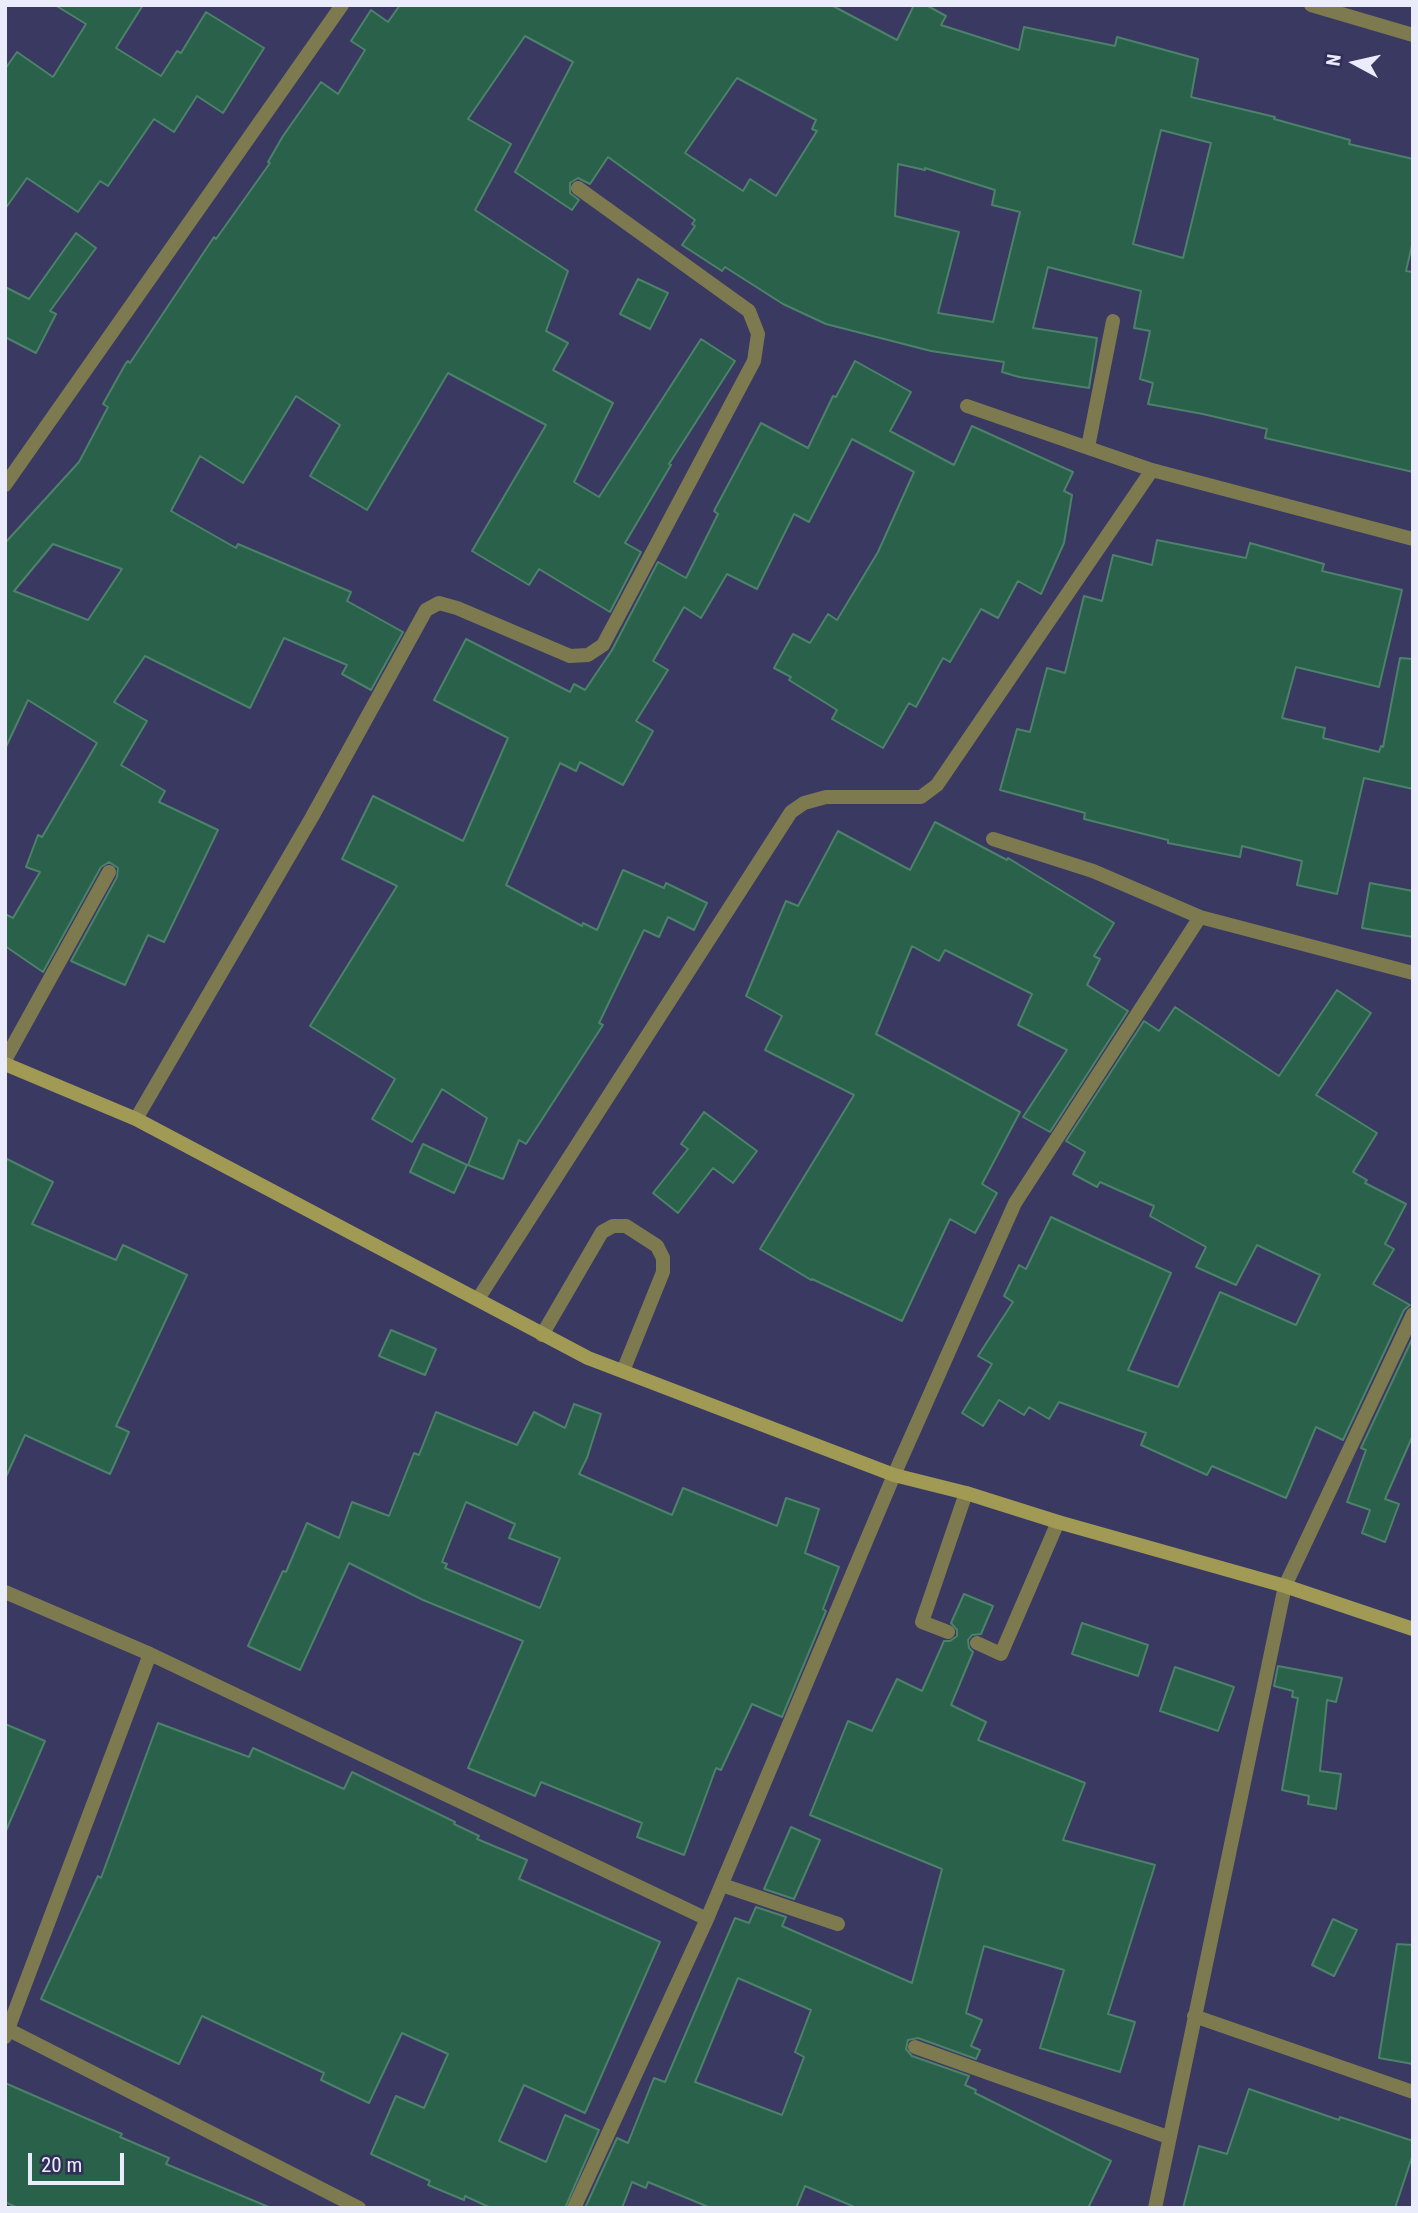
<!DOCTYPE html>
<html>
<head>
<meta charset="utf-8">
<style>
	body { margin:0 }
	#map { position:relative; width:1418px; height:2213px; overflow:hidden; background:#3a3962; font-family:"Roboto Condensed",sans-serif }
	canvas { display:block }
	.frame { position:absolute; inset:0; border:7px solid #ebecfb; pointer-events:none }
	.north { position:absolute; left:1320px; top:28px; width:70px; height:70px; -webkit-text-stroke:5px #302f57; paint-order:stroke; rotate:278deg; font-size:19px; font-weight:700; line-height:28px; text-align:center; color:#ebecfb }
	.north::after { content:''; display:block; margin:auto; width:24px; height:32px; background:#ebecfb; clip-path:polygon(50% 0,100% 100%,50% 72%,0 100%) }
	.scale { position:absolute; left:28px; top:2153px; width:96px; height:32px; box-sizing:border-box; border:4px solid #ebecfb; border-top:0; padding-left:9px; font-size:21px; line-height:24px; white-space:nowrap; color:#ebecfb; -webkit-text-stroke:5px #302f57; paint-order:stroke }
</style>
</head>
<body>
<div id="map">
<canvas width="1418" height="2213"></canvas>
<div class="frame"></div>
<div class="north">N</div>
<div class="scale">20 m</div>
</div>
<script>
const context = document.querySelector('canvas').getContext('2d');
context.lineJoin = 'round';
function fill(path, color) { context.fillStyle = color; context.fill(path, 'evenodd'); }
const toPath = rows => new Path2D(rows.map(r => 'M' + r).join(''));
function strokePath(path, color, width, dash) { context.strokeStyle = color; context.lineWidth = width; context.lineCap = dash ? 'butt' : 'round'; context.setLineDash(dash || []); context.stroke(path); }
const building = toPath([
	[55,5,143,5,116,48,161,76,177,51,181,53,206,12,264,48,223,113,197,96,174,132,154,119,108,186,100,181,78,212,27,178,5,209,5,69,17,52,53,77,86,24,55,5],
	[400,5,831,5,897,40,914,5,926,5,946,16,941,25,1019,50,1024,27,1115,46,1117,37,1198,59,1191,97,1275,117,1274,119,1350,140,1349,144,1413,159,1413,241,1406,271,1413,272,1413,472,1265,438,1267,429,1203,414,1148,404,1153,383,1140,379,1150,331,1134,328,1141,291,1048,267,1033,328,1097,338,1089,388,1019,377,1002,372,1004,362,931,351,826,324,783,304,725,267,722,271,682,245,695,226,692,224,695,220,608,157,590,184,578,178,570,183,570,193,579,200,572,210,515,172,573,62,525,36,468,119,511,144,475,210,568,271,546,331,568,343,553,370,613,403,574,482,599,497,701,339,735,361,669,464,671,465,625,543,641,552,610,612,539,569,529,585,472,551,546,425,448,373,367,510,310,476,340,425,296,396,243,483,200,456,171,511,236,548,238,544,351,592,347,601,403,632,371,690,342,674,347,665,284,638,250,708,145,656,114,702,147,721,121,765,165,791,159,802,218,830,164,942,148,935,125,985,71,961,117,877,118,868,109,862,101,867,43,972,5,946,5,914,13,918,40,872,26,867,38,835,42,837,97,743,28,700,5,749,5,543,79,462,108,407,103,404,126,363,128,361,130,363,214,237,216,239,270,163,268,162,283,136,321,82,338,94,365,50,351,41,371,10,388,22,400,5],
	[737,78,816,120,812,129,817,131,776,196,750,179,743,191,685,153,737,78],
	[1161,130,1211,143,1183,258,1133,244,1161,130],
	[898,164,925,170,925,168,995,190,992,205,1020,212,993,322,938,313,959,232,895,216,898,164],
	[53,544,122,569,88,620,14,591,53,544],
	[76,233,96,248,50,311,56,314,36,353,5,337,5,287,29,299,76,233],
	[638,279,668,293,650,329,620,314,638,279],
	[855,361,911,392,890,431,954,465,972,426,1073,472,1064,491,1072,495,1064,543,1041,594,1018,581,998,618,981,609,950,662,943,658,916,707,909,703,883,748,832,719,837,710,789,680,791,677,774,668,793,634,810,643,828,614,837,620,878,552,914,472,852,439,809,522,794,514,757,589,727,574,701,618,684,607,653,661,668,670,636,721,653,731,623,785,580,762,576,771,560,763,506,885,582,926,583,923,597,930,623,870,664,888,666,883,707,903,694,930,668,917,659,937,644,930,599,1023,603,1025,526,1144,519,1140,503,1179,468,1165,487,1118,442,1089,412,1142,372,1119,395,1079,310,1026,397,886,342,859,373,796,463,841,508,738,434,700,466,639,570,692,574,684,585,690,612,650,658,562,686,578,718,514,714,511,761,423,808,448,833,396,836,397,855,361],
	[1157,540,1246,558,1250,543,1324,564,1322,571,1402,590,1379,687,1296,667,1282,718,1325,728,1323,738,1379,752,1381,746,1383,747,1400,658,1413,659,1413,789,1364,778,1337,894,1297,885,1302,861,1242,846,1240,857,1168,843,1168,840,1084,819,1085,813,1000,790,1017,729,1030,732,1047,668,1065,673,1084,596,1102,601,1113,555,1152,565,1157,540],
	[935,822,1007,860,1008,858,1114,923,1094,956,1100,959,1087,985,1128,1011,1050,1132,1023,1117,1067,1050,1018,1025,1032,994,945,950,939,961,912,946,876,1034,1020,1112,982,1184,997,1193,975,1233,950,1219,902,1321,812,1279,811,1280,760,1249,854,1095,765,1050,782,1016,746,996,786,901,798,906,838,831,910,870,935,822],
	[1370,883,1413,891,1413,937,1362,928,1370,883],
	[1337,990,1371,1013,1316,1095,1377,1133,1353,1172,1367,1180,1365,1183,1406,1204,1385,1244,1394,1249,1373,1284,1410,1305,1404,1310,1343,1440,1316,1427,1286,1498,1212,1466,1207,1475,1141,1445,1146,1433,1059,1402,1049,1419,1029,1407,1024,1415,999,1400,983,1426,962,1413,992,1364,978,1356,1013,1302,1004,1296,1019,1265,1026,1269,1051,1217,1171,1273,1128,1370,1178,1387,1220,1292,1296,1325,1320,1275,1257,1245,1236,1285,1196,1267,1206,1247,1150,1216,1154,1206,1100,1182,1097,1187,1073,1174,1085,1152,1066,1141,1144,1021,1159,1031,1175,1007,1279,1076,1337,990],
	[704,1112,757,1151,733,1183,713,1168,678,1213,653,1193,688,1149,681,1144,704,1112],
	[423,1144,467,1165,454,1193,410,1172,423,1144],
	[5,1158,53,1182,32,1224,116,1260,123,1245,187,1275,116,1426,129,1432,110,1474,25,1435,5,1479,5,1158],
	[391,1330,436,1349,425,1375,379,1356,391,1330],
	[1413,1337,1413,1435,1385,1499,1399,1504,1385,1542,1362,1533,1370,1510,1347,1502,1366,1450,1361,1448,1413,1337],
	[574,1404,601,1414,587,1458,579,1474,672,1515,683,1488,777,1526,786,1498,819,1509,805,1553,839,1567,823,1609,826,1611,782,1717,752,1704,721,1770,716,1768,684,1855,637,1837,642,1823,541,1782,535,1796,468,1768,523,1641,423,1600,349,1563,300,1670,248,1646,283,1571,286,1572,307,1523,339,1538,352,1502,389,1516,414,1453,419,1455,436,1412,517,1445,534,1412,565,1428,574,1404],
	[466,1502,515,1524,509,1538,560,1558,540,1608,445,1568,447,1564,442,1562,466,1502],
	[964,1594,993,1606,981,1634,972,1635,968,1640,969,1648,973,1652,951,1705,986,1722,978,1740,1085,1783,1063,1840,1155,1865,1108,2014,1135,2022,1120,2072,1040,2048,1064,1970,984,1946,966,2013,982,2020,971,2046,980,2050,976,2059,918,2038,908,2040,906,2049,912,2056,969,2076,965,2085,976,2090,975,2093,1111,2161,1088,2208,857,2208,805,2186,796,2208,711,2208,648,2182,646,2188,632,2182,622,2208,585,2208,617,2138,628,2143,654,2078,665,2082,735,1918,749,1923,756,1907,786,1917,782,1926,912,1983,942,1869,810,1815,848,1721,872,1731,897,1679,922,1691,944,1641,950,1641,957,1636,957,1630,951,1623,964,1594],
	[738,1978,811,2010,795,2052,804,2057,782,2115,695,2082,738,1978],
	[1082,1623,1148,1645,1138,1676,1072,1654,1082,1623],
	[1278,1666,1342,1678,1336,1702,1327,1700,1320,1771,1341,1774,1336,1809,1308,1804,1309,1796,1282,1790,1298,1698,1292,1697,1293,1691,1274,1686,1278,1666],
	[1175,1667,1234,1687,1218,1731,1160,1711,1175,1667],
	[158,1723,249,1757,253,1748,344,1789,352,1772,455,1822,454,1824,479,1836,477,1839,527,1860,519,1879,660,1942,585,2113,524,2085,499,2141,546,2162,565,2115,599,2130,565,2208,491,2208,465,2196,464,2200,428,2185,430,2181,371,2154,396,2096,424,2108,448,2054,402,2033,369,2103,321,2080,324,2073,202,2016,179,2064,41,1999,98,1876,101,1878,158,1723],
	[5,1724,45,1741,5,1833,5,1724],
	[791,1827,820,1840,794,1899,764,1889,791,1827],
	[1333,1919,1357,1930,1334,1976,1312,1965,1333,1919],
	[1397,1944,1413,1945,1413,2064,1379,2058,1397,1944],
	[5,2083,122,2134,120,2137,169,2158,166,2164,271,2208,18,2208,5,2202,5,2083],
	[1249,2089,1339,2120,1340,2117,1413,2141,1413,2154,1395,2208,1183,2208,1199,2146,1227,2154,1249,2089]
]);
const service = toPath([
	[1088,447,1113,321],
	[5,1060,109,872],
	[542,1335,602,1232,613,1226,626,1226,657,1246,663,1258,663,1272,623,1371],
	[948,1632,922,1622,966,1493],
	[977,1643,1001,1654,1058,1522],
	[722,1885,838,1924]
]);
const minor = toPath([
	[1311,5,1413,35],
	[967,406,1152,470,1413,539],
	[5,485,342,5],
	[993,839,1093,871,1200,917,1413,973],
	[136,1119,312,817,426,610,439,603,457,608,570,656,588,655,603,645,754,361,758,334,749,311,578,188],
	[478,1299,791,812,804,803,826,797,921,797,937,785,1152,470],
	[5,1592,150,1654,707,1919],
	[1194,2016,1413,2092],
	[9,2030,359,2208],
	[5,2037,150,1654],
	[915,2047,1168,2137],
	[574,2208,707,1919,894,1475,1015,1203,1200,917],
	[1155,2208,1285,1586,1413,1314]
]);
const secondary = toPath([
	[5,1064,136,1119,588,1358,894,1475,966,1493,1058,1522,1285,1586,1413,1629]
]);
fill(building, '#2a614a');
strokePath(building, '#4c826a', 2);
strokePath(service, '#7e7a4f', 14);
strokePath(minor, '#7e7a4f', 14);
strokePath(secondary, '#a19a54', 14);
</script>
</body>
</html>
